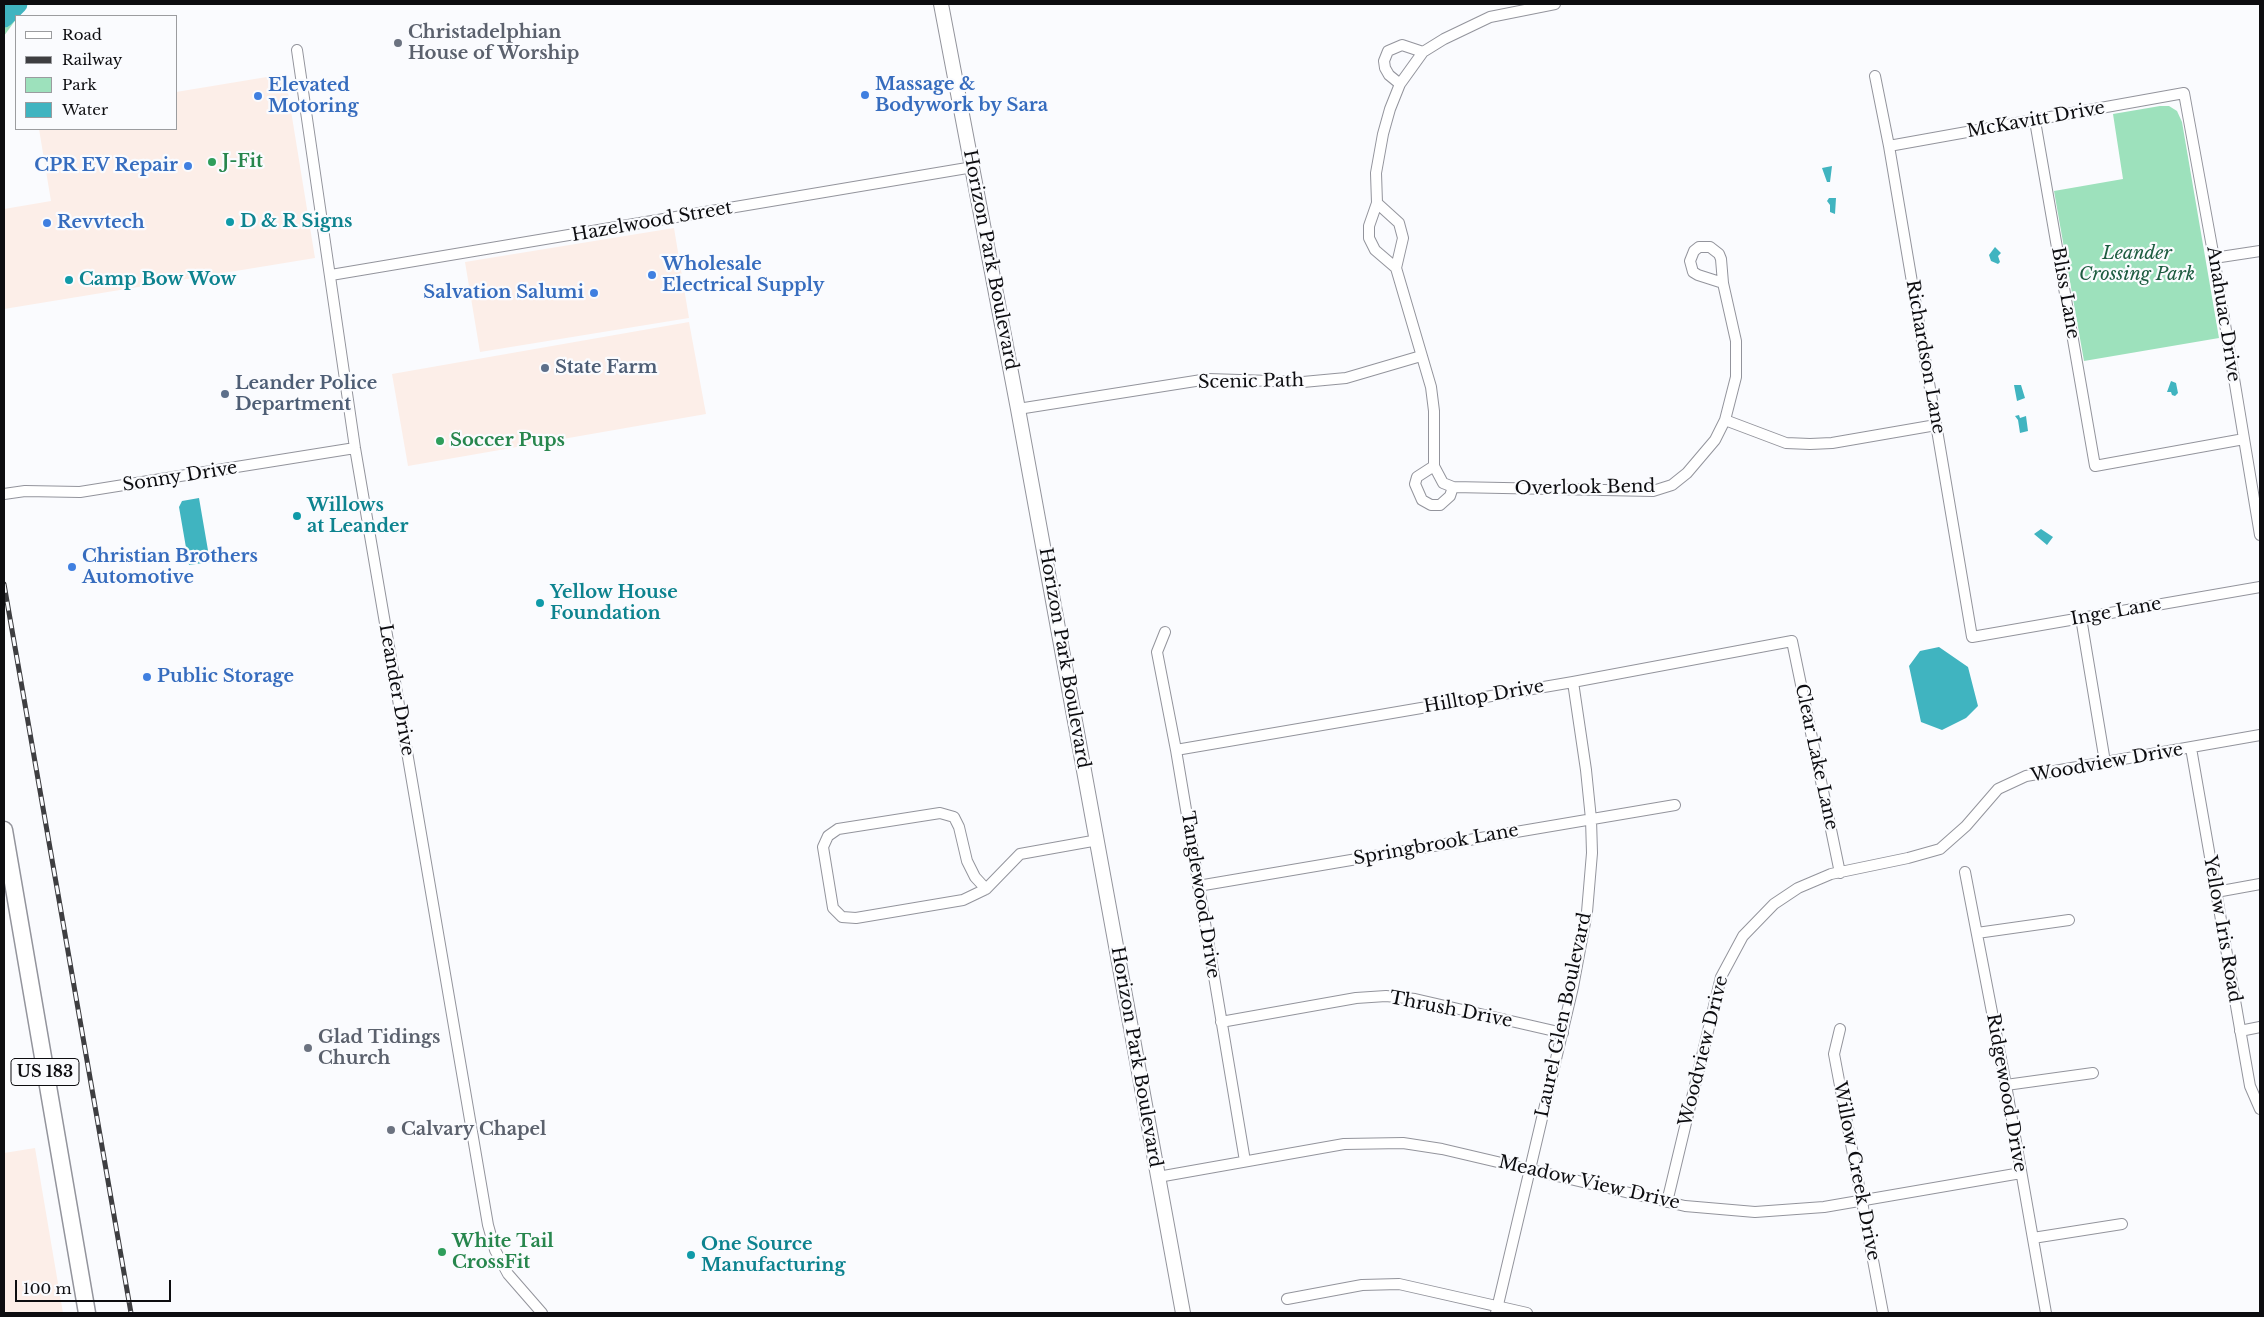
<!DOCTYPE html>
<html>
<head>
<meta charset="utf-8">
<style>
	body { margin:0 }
	#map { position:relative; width:2264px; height:1317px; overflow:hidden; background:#fafbfe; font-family:"Libre Baskerville",serif }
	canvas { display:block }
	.frame { position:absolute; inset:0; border:5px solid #0d0d10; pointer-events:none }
	.legend { position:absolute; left:15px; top:15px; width:162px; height:115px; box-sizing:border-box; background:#fafbfe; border:1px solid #9b9c9f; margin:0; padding:6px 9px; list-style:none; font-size:15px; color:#0d0d10 }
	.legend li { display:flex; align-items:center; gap:10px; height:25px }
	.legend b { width:25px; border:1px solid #9b9c9f }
	.scale { position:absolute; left:15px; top:1280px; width:156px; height:22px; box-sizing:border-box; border:2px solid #0d0d10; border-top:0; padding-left:6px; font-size:15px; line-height:18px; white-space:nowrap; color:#0d0d10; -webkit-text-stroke:4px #fafbfe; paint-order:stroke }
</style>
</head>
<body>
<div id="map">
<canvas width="2264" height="1317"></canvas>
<div class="frame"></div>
<ul class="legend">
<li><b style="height:6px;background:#fff"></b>Road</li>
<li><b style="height:6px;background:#3e3e41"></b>Railway</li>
<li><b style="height:14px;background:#9de1bc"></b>Park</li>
<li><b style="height:14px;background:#40b4c0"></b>Water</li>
</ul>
<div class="scale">100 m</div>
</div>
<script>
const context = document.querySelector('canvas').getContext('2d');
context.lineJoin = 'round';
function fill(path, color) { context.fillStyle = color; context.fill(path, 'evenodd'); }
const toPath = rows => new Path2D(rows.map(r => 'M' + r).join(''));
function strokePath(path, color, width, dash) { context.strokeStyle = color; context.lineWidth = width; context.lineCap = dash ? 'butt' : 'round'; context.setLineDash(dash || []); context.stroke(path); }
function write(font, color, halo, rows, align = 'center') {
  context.font = font + ' "Libre Baskerville",serif'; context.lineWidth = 4.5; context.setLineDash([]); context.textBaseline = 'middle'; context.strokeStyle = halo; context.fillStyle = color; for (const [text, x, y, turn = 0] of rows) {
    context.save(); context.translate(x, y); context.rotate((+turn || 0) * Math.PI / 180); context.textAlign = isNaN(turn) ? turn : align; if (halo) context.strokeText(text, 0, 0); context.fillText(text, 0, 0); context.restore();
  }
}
const commercial = toPath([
	[285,74,315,258,4,309,4,209,51,201,39,129,176,129,176,92],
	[674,228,689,318,480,352,465,262],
	[689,322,706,414,408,466,392,374],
	[35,1148,63,1313,4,1313,4,1153]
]);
const green = toPath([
	[4,4,27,4,4,36],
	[2160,106,2169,106,2177,111,2182,122,2219,338,2084,361,2054,191,2123,179,2113,114]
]);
const water = toPath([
	[1832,166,1830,182,1827,182,1822,168],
	[1829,198,1836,198,1835,214,1830,212,1830,205,1827,201],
	[1995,247,2001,253,1998,256,2000,262,1998,264,1991,261,1989,255],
	[2171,381,2176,383,2178,393,2175,396,2172,395,2171,392,2167,392],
	[2014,385,2021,385,2025,398,2017,401],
	[2019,415,2020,418,2026,416,2028,431,2020,433,2018,420,2015,416],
	[199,498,210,562,189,565,179,507,182,501],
	[2041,529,2053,537,2047,545,2034,534],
	[1939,647,1968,667,1978,706,1966,718,1942,730,1921,722,1909,666,1920,651]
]);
const river = toPath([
	[4,18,18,4]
]);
const minor = toPath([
	[297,50,355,448,488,1225,495,1250,508,1274,542,1313],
	[1875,76,1889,146,1972,637,2260,587],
	[1400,84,1389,75,1385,68,1384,61,1388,51,1402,45,1423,52],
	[2035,121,2095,466,2244,439],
	[1889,146,2184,93,2214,258,2260,535],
	[1377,203,1399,223,1403,238,1396,268,1431,387,1434,411,1434,466,1443,483,1453,487,1653,491,1672,485,1687,473,1715,440,1725,420,1736,377,1736,341,1723,283,1721,259,1719,254,1710,247,1699,247,1694,251,1690,261,1693,272,1698,275,1723,283],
	[2214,258,2260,251],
	[1396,268,1375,250,1369,238,1369,226,1377,203,1376,173,1383,134,1390,109,1400,84,1423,52,1444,39,1490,17,1555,4],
	[331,275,973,167],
	[1018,409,1208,379,1303,382,1346,378,1421,356],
	[1725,420,1786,443,1810,444,1832,443,1936,425],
	[1434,466,1417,477,1415,484,1422,500,1431,505,1440,505,1450,496,1453,487],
	[4,494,25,491,80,492,355,448],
	[2081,618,2105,762],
	[1165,632,1157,652,1176,750,1245,1161],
	[2191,748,2250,1086,2260,1109],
	[1176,750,1573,682,1792,641,1840,873],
	[1965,872,2006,1085,2046,1313],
	[1198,886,1675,805],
	[986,889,963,900,856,918,842,917,833,908,823,847,828,836,838,829,940,813,954,817,959,827,967,861,975,877,986,889,1020,854,1098,840],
	[2216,892,2260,884],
	[1977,933,2069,920],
	[1221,1022,1356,998,1386,996,1415,999,1563,1033],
	[1840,1029,1834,1054,1883,1313],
	[2240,1031,2260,1027],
	[2006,1085,2093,1073],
	[1158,1177,1344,1144,1403,1143,1442,1149,1685,1206,1755,1212,1824,1207,2021,1173],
	[1667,1202,1721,977,1743,936,1774,904,1798,888,1831,874,1908,858,1940,849,1966,826,1998,789,2026,776,2260,735],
	[2033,1238,2122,1224],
	[1287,1299,1362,1285,1399,1284,1527,1313],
	[1496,1313,1573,987,1587,912,1592,853,1591,819,1586,770,1573,682]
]);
const tertiary = toPath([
	[941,4,1018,409,1183,1313]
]);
const primary = toPath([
	[4,830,87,1313]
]);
const rail = toPath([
	[4,584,131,1313]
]);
const markers = [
	[398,43,5,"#6b7280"],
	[865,95,5,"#3f7fe0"],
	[258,96,5,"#3f7fe0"],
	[212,162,5,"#2e9e5b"],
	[188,166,5,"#3f7fe0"],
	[230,222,5,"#0f9aa8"],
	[47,223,5,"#3f7fe0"],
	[652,275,5,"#3f7fe0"],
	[69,280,5,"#0f9aa8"],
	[594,293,5,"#3f7fe0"],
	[545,368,5,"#5c6f8a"],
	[225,394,5,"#5c6f8a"],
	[440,441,5,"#2e9e5b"],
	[297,516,5,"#0f9aa8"],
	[72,567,5,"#3f7fe0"],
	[540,603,5,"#0f9aa8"],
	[147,677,5,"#3f7fe0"],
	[308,1048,5,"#6b7280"],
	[391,1130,5,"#6b7280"],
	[442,1252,5,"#2e9e5b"],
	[691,1255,5,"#0f9aa8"]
];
const shields = [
	[45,1072,68]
];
const shieldNames = [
	["US 183",45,1072]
];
const worshipNames = [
	["Christadelphian",408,33],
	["House of Worship",408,54],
	["Glad Tidings",318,1038],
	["Church",318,1059],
	["Calvary Chapel",401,1130]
];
const shopNames = [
	["Massage &",875,85],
	["Bodywork by Sara",875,106],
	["Elevated",268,86],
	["Motoring",268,107],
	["CPR EV Repair",178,166,"right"],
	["Revvtech",57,223],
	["Wholesale",662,265],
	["Electrical Supply",662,286],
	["Salvation Salumi",584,293,"right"],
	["Christian Brothers",82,557],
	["Automotive",82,578],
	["Public Storage",157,677]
];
const streetNames = [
	["McKavitt Drive",2036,120,-10],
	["Hazelwood Street",652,222,-10],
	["Horizon Park Boulevard",990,260,79],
	["Bliss Lane",2065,293,80],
	["Anahuac Drive",2223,314,81],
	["Richardson Lane",1925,357,80],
	["Scenic Path",1251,382,-1],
	["Sonny Drive",180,477,-9],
	["Overlook Bend",1585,488,-1],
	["Inge Lane",2116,612,-10],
	["Horizon Park Boulevard",1064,658,80],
	["Leander Drive",396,690,80],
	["Hilltop Drive",1484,697,-10],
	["Clear Lake Lane",1816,757,78],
	["Woodview Drive",2107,763,-10],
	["Springbrook Lane",1436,845,-10],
	["Tanglewood Drive",1200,895,81],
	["Yellow Iris Road",2222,929,80],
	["Thrush Drive",1451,1010,11],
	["Laurel Glen Boulevard",1564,1015,-78],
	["Woodview Drive",1704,1051,-76],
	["Horizon Park Boulevard",1136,1057,80],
	["Ridgewood Drive",2006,1093,80],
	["Willow Creek Drive",1856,1171,79],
	["Meadow View Drive",1589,1183,13]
];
const leisureNames = [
	["J-Fit",222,162],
	["Soccer Pups",450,441],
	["White Tail",452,1242],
	["CrossFit",452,1263]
];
const cultureNames = [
	["D & R Signs",240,222],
	["Camp Bow Wow",79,280],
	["Willows",307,506],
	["at Leander",307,527],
	["Yellow House",550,593],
	["Foundation",550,614],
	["One Source",701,1245],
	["Manufacturing",701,1266]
];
const parkNames = [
	["Leander",2137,254],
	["Crossing Park",2137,275]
];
const serviceNames = [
	["State Farm",555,368],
	["Leander Police",235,384],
	["Department",235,405]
];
fill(commercial, '#fceee8');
fill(green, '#9de1bc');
fill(water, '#40b4c0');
strokePath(river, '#40b4c0', 19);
strokePath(minor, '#93949c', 12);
strokePath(tertiary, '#93949c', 16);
strokePath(primary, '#93949c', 19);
strokePath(minor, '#fff', 10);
strokePath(tertiary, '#fff', 14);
strokePath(primary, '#fff', 16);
strokePath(rail, '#3e3e41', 5);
strokePath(rail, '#fafbfe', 3, [9]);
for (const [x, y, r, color] of markers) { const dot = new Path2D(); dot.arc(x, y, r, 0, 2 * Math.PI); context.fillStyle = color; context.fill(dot); strokePath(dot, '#fafbfe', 2); }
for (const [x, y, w] of shields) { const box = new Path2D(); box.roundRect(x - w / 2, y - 13.5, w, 27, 4); context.fillStyle = '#fafbfe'; context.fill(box); strokePath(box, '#0d0d10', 1); }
write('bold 16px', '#0d0d10', null, shieldNames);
write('bold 18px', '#5b616d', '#fafbfe', worshipNames, 'left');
write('bold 18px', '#366cbe', '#fafbfe', shopNames, 'left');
write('18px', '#0d0d10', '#fafbfe', streetNames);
write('bold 18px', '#27864d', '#fafbfe', leisureNames, 'left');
write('bold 18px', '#0d838f', '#fafbfe', cultureNames, 'left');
write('italic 18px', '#1d5c40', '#fafbfe', parkNames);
write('bold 18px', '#4e5e75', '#fafbfe', serviceNames, 'left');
</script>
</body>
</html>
